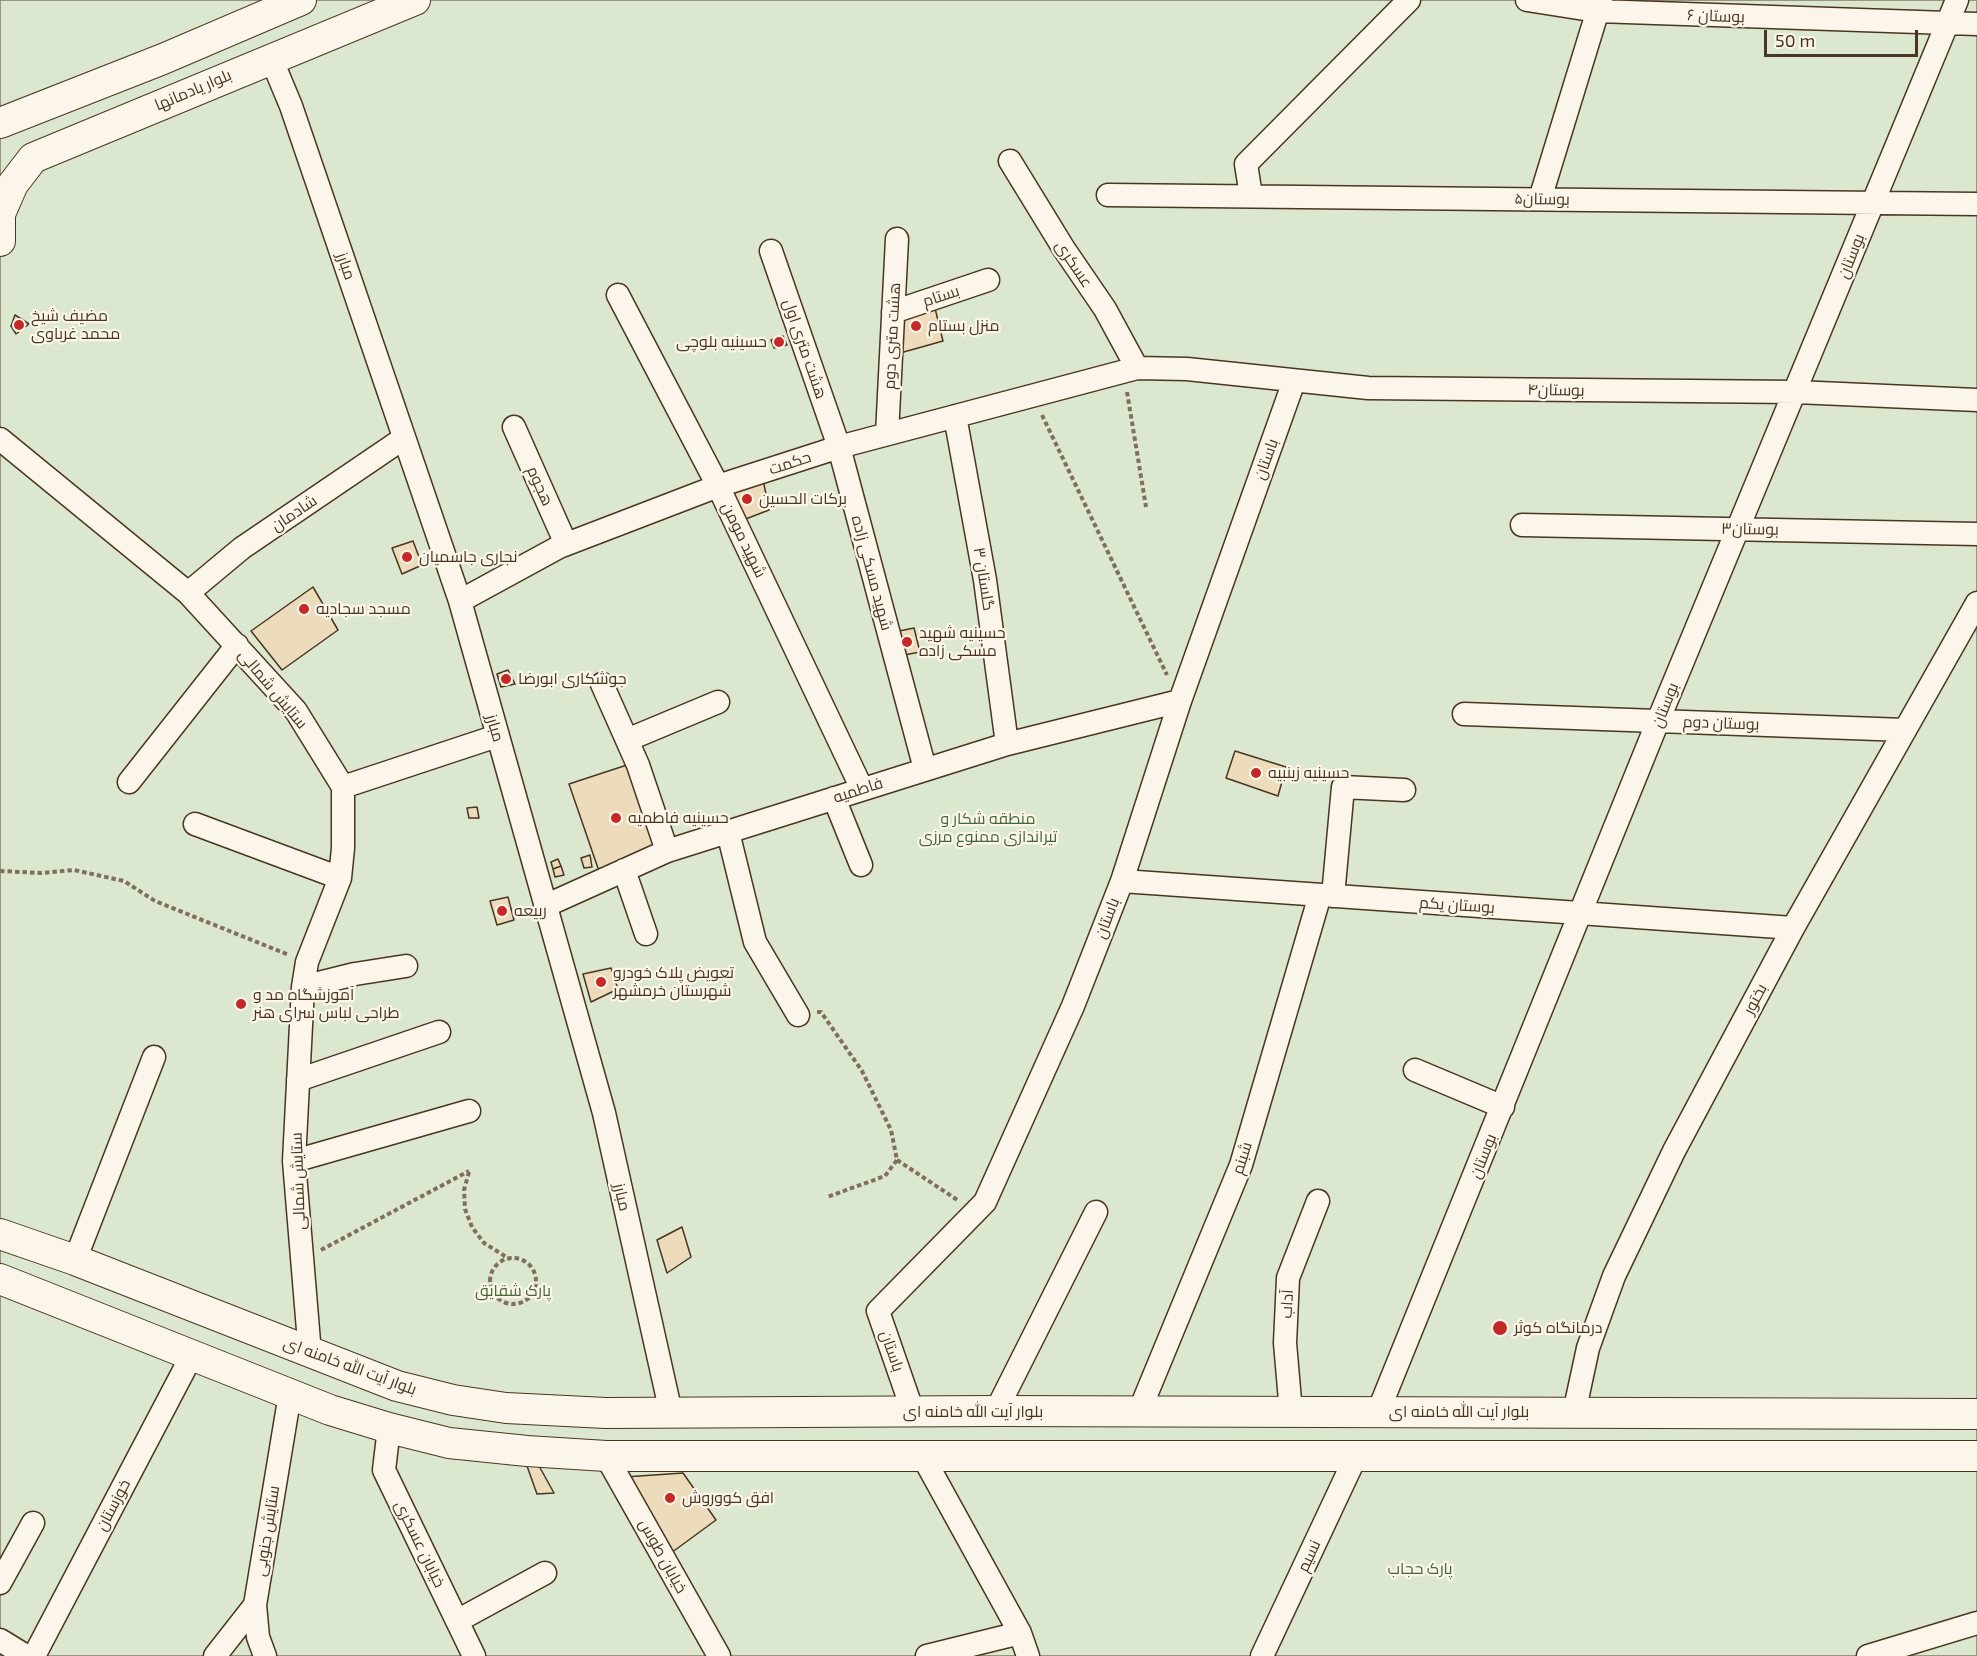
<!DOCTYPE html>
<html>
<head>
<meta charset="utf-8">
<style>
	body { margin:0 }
	#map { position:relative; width:1977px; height:1656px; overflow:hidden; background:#fbf6e9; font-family:"Exo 2",sans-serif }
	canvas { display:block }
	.scale { position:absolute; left:1764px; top:30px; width:154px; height:27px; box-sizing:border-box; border:3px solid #4a3520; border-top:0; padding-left:8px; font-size:18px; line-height:21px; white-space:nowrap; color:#4a3520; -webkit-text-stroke:4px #fbf6e9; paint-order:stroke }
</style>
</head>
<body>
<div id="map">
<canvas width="1977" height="1656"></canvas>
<div class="scale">50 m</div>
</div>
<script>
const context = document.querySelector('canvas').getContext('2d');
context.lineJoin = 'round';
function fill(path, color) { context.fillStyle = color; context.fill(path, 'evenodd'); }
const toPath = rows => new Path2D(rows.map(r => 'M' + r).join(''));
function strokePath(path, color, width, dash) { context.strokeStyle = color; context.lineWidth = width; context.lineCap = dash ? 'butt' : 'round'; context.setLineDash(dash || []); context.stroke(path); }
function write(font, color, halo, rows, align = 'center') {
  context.font = font + ' "Exo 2",Cairo,sans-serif'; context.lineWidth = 4.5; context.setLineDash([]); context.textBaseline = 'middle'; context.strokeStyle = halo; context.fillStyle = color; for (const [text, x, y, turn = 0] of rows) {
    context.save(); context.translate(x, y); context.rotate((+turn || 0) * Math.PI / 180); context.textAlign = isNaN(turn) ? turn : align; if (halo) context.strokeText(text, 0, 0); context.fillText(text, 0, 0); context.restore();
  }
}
const green = toPath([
	[0,0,1977,0,1977,1656,0,1656,0,0]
]);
const building = toPath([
	[933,300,943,341,893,355,893,312,933,300],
	[15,315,29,324,16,334,11,326,15,315],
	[783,336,787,345,774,348,771,340,783,336],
	[762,474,769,510,738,522,721,488,762,474],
	[413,541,422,565,402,574,392,548,413,541],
	[313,587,338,630,282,670,251,631,313,587],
	[914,628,920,652,899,656,894,632,914,628],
	[508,670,515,684,501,687,497,674,508,670],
	[1235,751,1286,767,1278,796,1226,778,1235,751],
	[633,763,663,853,600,874,569,784,633,763],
	[477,807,479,818,469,818,467,808,477,807],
	[590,855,592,867,584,868,581,858,590,855],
	[558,859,561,866,553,869,551,862,558,859],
	[561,866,564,875,555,877,553,869,561,866],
	[508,897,514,920,497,925,490,901,508,897],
	[611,968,618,989,591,1002,583,974,611,968],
	[682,1227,691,1257,667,1273,657,1240,682,1227],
	[527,1466,539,1466,554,1493,537,1494,527,1466],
	[683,1473,716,1520,671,1553,625,1477,683,1473]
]);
const path = toPath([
	[1127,392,1146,507],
	[1042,415,1167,675],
	[0,871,41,873,74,870,124,881,155,901,289,955],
	[817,1012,821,1012,862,1071,891,1130,897,1160,885,1176,827,1197],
	[897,1160,959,1201],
	[469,1172,464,1190,465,1209,472,1227,484,1243,508,1258],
	[321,1250,469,1171],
	'490 1281a23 23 0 1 1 46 0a23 23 0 1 1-46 0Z'
]);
const minor = toPath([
	[1527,0,1597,11,1977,24],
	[271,58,291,106,460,601,604,1113,671,1413],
	[1010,161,1064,249,1105,309,1137,368],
	[1108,195,1977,204],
	[1251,196,1246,164,1409,0],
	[1540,199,1601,0],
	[771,251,839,447,925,769],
	[618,295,718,486,862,789],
	[893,312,988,280],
	[955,416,985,580,1007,744],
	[514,427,566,544],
	[887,434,897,239],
	[0,439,188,593,296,711,343,787,343,848,340,878,307,962,303,987,294,1161,310,1354],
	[1522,525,1977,534],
	[188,593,242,548,404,438],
	[460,601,559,547,718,486,839,447,1137,368,1187,369,1368,388,1796,392,1977,400],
	[602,684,638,765,667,851],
	[1464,714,1905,730],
	[627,740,718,702],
	[129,782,237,645],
	[343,787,497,736],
	[834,798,861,865],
	[195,824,340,878],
	[728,832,755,942,798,1015],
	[624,870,646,934],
	[1122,881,1793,928],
	[1333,896,1343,787,1404,790],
	[545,906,667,851,1007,744,1180,701],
	[303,987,355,974,406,966],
	[1415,1070,1503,1107],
	[298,1080,439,1032],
	[294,1161,469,1111],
	[75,1260,154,1057],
	[996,1411,1096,1212],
	[913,1412,878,1311,985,1202,1073,1006,1122,881,1180,701,1294,381],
	[1139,1412,1241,1165,1320,895],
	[1291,1412,1285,1343,1288,1278,1318,1201],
	[1378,1412,1658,721,1957,0],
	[1574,1413,1588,1348,1614,1276,1674,1151,1793,928,1977,603],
	[389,1428,384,1470,474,1656],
	[922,1455,1020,1633,1028,1656],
	[606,1456,719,1656],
	[0,1583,33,1523],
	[255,1605,258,1637,265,1656],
	[457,1621,545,1573],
	[0,1640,26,1656],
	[34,1656,192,1355],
	[215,1656,255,1605,290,1394],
	[927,1656,1020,1633],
	[1262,1656,1356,1456],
	[1868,1656,1977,1623]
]);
const major = toPath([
	[0,123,163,59,301,0],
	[0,214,13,184,33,158,415,0],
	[0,218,0,241],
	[0,1234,75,1260,397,1386,453,1400,506,1408,606,1413,996,1411,1977,1414],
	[0,1279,330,1410,389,1428,449,1443,527,1451,606,1456,1977,1456]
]);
const markers = [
	[19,325,6,"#c62828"],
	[916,326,6,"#c62828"],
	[779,342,6,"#c62828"],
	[747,499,6,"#c62828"],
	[407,557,6,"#c62828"],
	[304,609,6,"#c62828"],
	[907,642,6,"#c62828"],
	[506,679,6,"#c62828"],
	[1256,773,6,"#c62828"],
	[616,818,6,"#c62828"],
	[502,911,6,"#c62828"],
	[601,982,6,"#c62828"],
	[241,1004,6,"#c62828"],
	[1500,1328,8,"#c62828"],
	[670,1498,6,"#c62828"]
];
const streetNames = [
	["بوستان ۶",1716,16,2],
	["بلوار یادمانها",193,90,-23],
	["بوستان۵",1542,199,1],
	["بوستان",1851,256,-68],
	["عسکری",1074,264,56],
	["مبارز",346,266,71],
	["بستام",941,296,-18],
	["هشت متری دوم",892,336,-87],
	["هشت متری اول",805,349,71],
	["بوستان۴",1556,390,1],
	["باستان",1266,459,-70],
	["حکمت",790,463,-18],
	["هجوم",540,486,66],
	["شادمان",294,513,-34],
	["بوستان۳",1750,529,1],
	["شهید مومن",744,540,64],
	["شهید مسکی زاده",872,573,75],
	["گلستان ۳",984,579,81],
	["ستایش شمالی",273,689,50],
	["بوستان",1665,705,-68],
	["بوستان دوم",1721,723,2],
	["مبارز",495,728,74],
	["فاطمیه",858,790,-18],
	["بوستان یکم",1457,905,4],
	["باستان",1107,918,-69],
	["بختور",1755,999,-62],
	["بوستان",1483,1156,-68],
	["شبنم",1242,1158,-72],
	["ستایش شمالی",298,1181,-92],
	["مبارز",622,1197,77],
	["آداب",1287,1304,-87],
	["باستان",892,1351,71],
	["بلوار آیت الله خامنه ای",350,1366,20],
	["بلوار آیت الله خامنه ای",973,1412],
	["بلوار آیت الله خامنه ای",1459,1412],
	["خوزستان",113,1505,-62],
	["ستایش جنوبی",267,1531,-81],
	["خیابان عسکری",420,1544,64],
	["خیابان طوس",663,1556,61],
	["نسیم",1309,1556,-65]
];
const poiNames = [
	["مضیف شیخ",31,316],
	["محمد غرباوی",31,334],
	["منزل بستام",928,326],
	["حسینیه بلوچی",767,342,"right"],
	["برکات الحسین",759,499],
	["نجاری جاسمیان",419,557],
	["مسجد سجادیه",316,609],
	["حسینیه شهید",919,633],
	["مسکی زاده",919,651],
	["جوشکاری ابورضا",518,679],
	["حسینیه زینبیه",1268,773],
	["حسینیه فاطمیه",628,818],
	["ربیعه",514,911],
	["تعویض پلاک خودرو",613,973],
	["شهرستان خرمشهر",613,991],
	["آموزشگاه مد و",253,995],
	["طراحی لباس سرای هنر",253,1013],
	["درمانگاه کوثر",1514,1328],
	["افق کووروش",682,1498]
];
const parkNames = [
	["منطقه شکار و",988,819],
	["تیراندازی ممنوع مرزی",988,837],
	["پارک شقایق",513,1291],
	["پارک حجاب",1420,1569]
];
fill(green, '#dce7d0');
strokePath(green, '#887966', 1.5);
fill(building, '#ecdcbc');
strokePath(building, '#4a3520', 1.5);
strokePath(minor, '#4a3520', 25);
strokePath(major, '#4a3520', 32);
strokePath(path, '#7f6f5c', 4, [4.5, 3]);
strokePath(minor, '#fbf6e9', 22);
strokePath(major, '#fbf6e9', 30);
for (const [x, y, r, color] of markers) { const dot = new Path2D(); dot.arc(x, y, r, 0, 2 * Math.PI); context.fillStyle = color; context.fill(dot); strokePath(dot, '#fbf6e9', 2); }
write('16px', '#4a3520', '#fbf6e9', streetNames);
write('16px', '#4a3520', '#fbf6e9', poiNames, 'left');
write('16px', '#436837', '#fbf6e9', parkNames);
</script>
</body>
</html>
